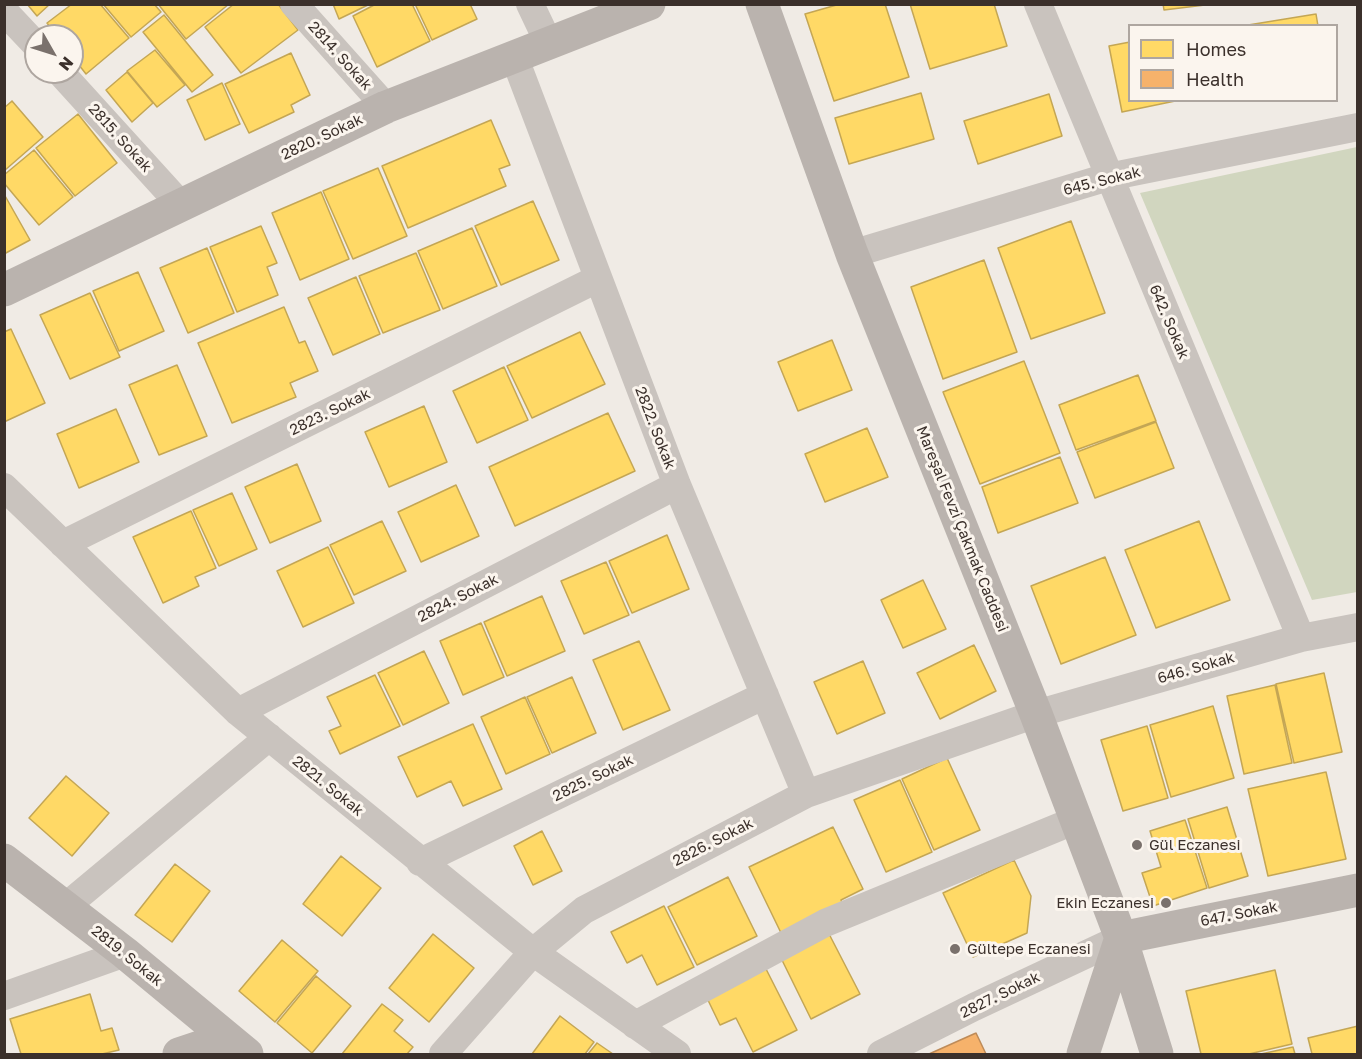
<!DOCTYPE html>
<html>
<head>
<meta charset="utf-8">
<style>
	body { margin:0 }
	#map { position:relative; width:1362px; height:1059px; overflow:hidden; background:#f0ebe5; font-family:"Golos Text",sans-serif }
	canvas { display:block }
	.frame { position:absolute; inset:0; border:6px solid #3b302b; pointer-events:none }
	.legend { position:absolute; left:1128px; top:24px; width:210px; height:78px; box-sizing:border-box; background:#fbf5ee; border:2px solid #aea6a0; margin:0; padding:8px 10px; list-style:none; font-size:18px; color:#3b302b }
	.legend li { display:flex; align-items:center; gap:12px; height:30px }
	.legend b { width:30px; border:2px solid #aea6a0 }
	.north { position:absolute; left:24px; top:24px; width:60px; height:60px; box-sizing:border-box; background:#fbf5ee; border:2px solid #aea6a0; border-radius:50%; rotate:129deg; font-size:16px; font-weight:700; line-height:24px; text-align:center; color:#3b302b }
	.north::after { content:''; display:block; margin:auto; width:21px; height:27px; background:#7a716c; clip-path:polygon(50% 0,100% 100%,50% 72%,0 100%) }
</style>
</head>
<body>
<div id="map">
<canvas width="1362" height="1059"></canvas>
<div class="frame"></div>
<ul class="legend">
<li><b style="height:16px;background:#ffd966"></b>Homes</li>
<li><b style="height:16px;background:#f6b26b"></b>Health</li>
</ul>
<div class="north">N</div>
</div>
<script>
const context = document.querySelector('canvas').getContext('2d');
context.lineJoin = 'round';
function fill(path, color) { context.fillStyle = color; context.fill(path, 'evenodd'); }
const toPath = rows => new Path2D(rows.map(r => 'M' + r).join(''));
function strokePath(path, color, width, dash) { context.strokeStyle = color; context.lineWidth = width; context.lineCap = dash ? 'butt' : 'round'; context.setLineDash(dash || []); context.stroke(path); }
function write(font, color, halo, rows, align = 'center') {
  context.font = font + ' "Golos Text",sans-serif'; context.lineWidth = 6; context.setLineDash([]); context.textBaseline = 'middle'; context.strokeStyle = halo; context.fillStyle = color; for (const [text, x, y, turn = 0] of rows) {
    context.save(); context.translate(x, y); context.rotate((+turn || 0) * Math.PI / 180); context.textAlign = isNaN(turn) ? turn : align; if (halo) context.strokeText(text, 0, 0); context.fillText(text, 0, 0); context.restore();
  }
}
const green = toPath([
	[1357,147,1357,592,1312,600,1140,193]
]);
const homes = toPath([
	[27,4,50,4,37,16,27,4],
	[72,4,100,4,129,38,86,74,72,56,72,36,57,36,47,23,72,4],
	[103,4,154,4,161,12,131,37,103,4],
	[158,4,229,4,186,39,158,4],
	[234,4,278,4,298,30,241,73,205,27,234,4],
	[333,4,370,4,339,19,333,4],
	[376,4,412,4,430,41,377,67,353,16,376,4],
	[415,4,470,4,477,19,432,40,415,4],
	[840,4,885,4,909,77,834,101,805,14,840,4],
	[910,4,994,4,1007,46,930,69,910,4],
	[1163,4,1205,4,1205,5,1164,10,1163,4],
	[1316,14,1318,26,1242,26,1316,14],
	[164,15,213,75,192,92,143,32,164,15],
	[1130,42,1130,100,1180,100,1122,112,1109,46,1130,42],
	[155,50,185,85,157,107,127,71,155,50],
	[291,53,310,95,291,105,294,112,249,133,225,84,291,53],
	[127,72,153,103,132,122,106,90,127,72],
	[222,83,240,124,205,140,187,100,222,83],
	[921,93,934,139,849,164,835,118,921,93],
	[1049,94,1062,136,978,164,964,121,1049,94],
	[12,101,43,137,4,171,4,108,12,101],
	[78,114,117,163,75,196,36,148,78,114],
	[491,120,510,165,499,169,506,186,408,228,382,166,491,120],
	[34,150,73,197,39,225,4,183,4,175,34,150],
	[378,168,407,236,353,259,323,191,378,168],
	[321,192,349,259,300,280,272,213,321,192],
	[4,194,30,240,4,254,4,194],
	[533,201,559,260,501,285,475,226,533,201],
	[1071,221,1105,313,1031,339,998,248,1071,221],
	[261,226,277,263,267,267,278,295,237,312,210,247,261,226],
	[472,228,497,286,443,309,418,251,472,228],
	[207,248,234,313,188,333,160,268,207,248],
	[416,253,440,310,383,333,359,276,416,253],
	[984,260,1017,352,943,379,911,287,984,260],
	[138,272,164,331,119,351,93,291,138,272],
	[356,277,380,334,333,355,308,298,356,277],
	[90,293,120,357,70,379,40,315,90,293],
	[284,307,299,343,305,341,318,371,290,383,296,397,232,423,198,343,284,307],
	[11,329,45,403,4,422,4,332,11,329],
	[580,332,605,384,532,418,507,366,580,332],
	[832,340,852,390,798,411,778,362,832,340],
	[1024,361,1060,453,980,484,943,392,1024,361],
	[177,365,207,436,159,455,129,385,177,365],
	[504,367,528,420,477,443,453,391,504,367],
	[1138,375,1156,421,1076,450,1059,405,1138,375],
	[424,406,447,462,389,487,365,432,424,406],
	[116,409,139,462,79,488,57,434,116,409],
	[608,413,635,471,515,526,489,467,608,413],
	[1156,422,1174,468,1095,498,1077,452,1156,422],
	[867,428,888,477,825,502,805,454,867,428],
	[1060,457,1078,503,998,533,982,487,1060,457],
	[297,464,321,521,270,543,245,487,297,464],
	[456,485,479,536,421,562,398,512,456,485],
	[232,493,257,549,219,566,193,510,232,493],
	[191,511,216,568,195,577,199,586,163,603,133,537,191,511],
	[382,521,406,571,354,595,330,545,382,521],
	[1199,521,1230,600,1156,628,1125,550,1199,521],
	[667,535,689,589,632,613,609,561,667,535],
	[328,547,354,603,303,627,277,571,328,547],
	[1105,557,1136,635,1061,664,1031,586,1105,557],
	[606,562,629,615,584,634,561,581,606,562],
	[923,580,946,629,903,648,881,600,923,580],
	[542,596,565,651,507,676,484,622,542,596],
	[481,623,504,677,463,695,440,641,481,623],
	[639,641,670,710,623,730,593,660,639,641],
	[974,645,996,691,940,719,917,673,974,645],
	[424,651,449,703,403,725,378,673,424,651],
	[863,661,885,713,837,734,814,682,863,661],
	[1324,673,1342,752,1294,763,1276,684,1324,673],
	[375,675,400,726,340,754,329,731,341,726,327,697,375,675],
	[572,677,596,733,552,753,527,697,572,677],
	[1275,685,1292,763,1244,774,1227,696,1275,685],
	[525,697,550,754,506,774,481,717,525,697],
	[1213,706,1234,778,1171,797,1150,725,1213,706],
	[473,724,502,789,463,806,451,781,417,797,398,757,473,724],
	[1147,726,1168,798,1123,811,1101,740,1147,726],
	[947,758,980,830,934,850,902,779,947,758],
	[1326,772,1346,859,1268,876,1248,789,1326,772],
	[66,776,109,813,72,856,29,818,66,776],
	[900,780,932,852,886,872,854,800,900,780],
	[1227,807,1248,876,1209,888,1188,819,1227,807],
	[1185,820,1207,888,1153,906,1142,873,1161,867,1150,831,1185,820],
	[833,827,863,889,841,900,845,908,783,937,749,867,833,827],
	[542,831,562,871,533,885,514,846,542,831],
	[341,856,381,888,342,936,303,904,341,856],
	[1014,860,1031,896,1027,933,973,957,943,893,1014,860],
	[175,864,210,891,172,942,135,915,175,864],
	[728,877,757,936,697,965,668,907,728,877],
	[664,906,694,967,657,985,642,955,627,963,611,932,664,906],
	[827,930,860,994,811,1019,779,954,827,930],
	[433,934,474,968,429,1022,389,988,433,934],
	[282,940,318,971,275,1022,239,991,282,940],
	[764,965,797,1030,753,1052,736,1018,720,1025,705,994,764,965],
	[1275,970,1292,1044,1249,1054,1201,1054,1186,991,1275,970],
	[316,976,351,1006,312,1053,277,1023,316,976],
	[90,994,101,1031,112,1028,119,1050,102,1054,21,1054,10,1019,90,994],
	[382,1004,403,1020,394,1031,413,1047,407,1054,342,1054,382,1004],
	[560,1016,594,1042,585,1054,532,1054,560,1016],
	[1358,1026,1358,1054,1312,1054,1308,1038,1358,1026],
	[597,1043,613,1054,588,1054,597,1043],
	[1293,1047,1295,1054,1261,1054,1293,1047]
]);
const health = toPath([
	[976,1033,986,1054,929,1054,976,1033]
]);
const street = toPath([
	[294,4,386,107],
	[530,4,549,44],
	[1038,4,1301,638],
	[4,11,36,45],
	[515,59,677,485,806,794],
	[60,72,180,204],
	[852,254,1108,177,1358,127],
	[4,487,238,712,533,952,677,1054],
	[63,544,597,279],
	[238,712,677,485],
	[420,862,765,695],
	[65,907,269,737],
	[4,996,125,953],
	[635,1025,825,923,1076,820],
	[443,1054,533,952,584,910,806,794,1036,714,1301,638,1358,627],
	[881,1054,974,1007,1121,938]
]);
const secondary = toPath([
	[762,4,852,254,1036,714,1121,938,1157,1054],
	[4,290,386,107,649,4],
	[4,860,125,953,247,1054],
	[179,1054,227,1038],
	[1083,1054,1121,938,1358,890]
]);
const markers = [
	[1137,845,6,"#7a716c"],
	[1166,903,6,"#7a716c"],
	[955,949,6,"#7a716c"]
];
const streetNames = [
	["2814. Sokak",340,56,48],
	["2820. Sokak",322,137,-25],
	["2815. Sokak",120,138,48],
	["645. Sokak",1102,181,-14],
	["642. Sokak",1169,322,67],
	["2823. Sokak",330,412,-26],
	["2822. Sokak",655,428,69],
	["Mareşal Fevzi Çakmak Caddesi",962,529,68],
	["2824. Sokak",458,598,-27],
	["646. Sokak",1196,668,-16],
	["2825. Sokak",593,778,-26],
	["2821. Sokak",328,786,39],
	["2826. Sokak",713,842,-27],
	["647. Sokak",1239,914,-11],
	["2819. Sokak",127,956,39],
	["2827. Sokak",1000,995,-26]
];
const poiNames = [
	["Gül Eczanesi",1149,845],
	["Ekin Eczanesi",1154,903,"right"],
	["Gültepe Eczanesi",967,949]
];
fill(green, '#d1d6bf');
fill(homes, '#ffd966');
strokePath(homes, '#c4a654', 1.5);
fill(health, '#f6b26b');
strokePath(health, '#be8b58', 1.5);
strokePath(street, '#c9c3be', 28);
strokePath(secondary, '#bab3ae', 33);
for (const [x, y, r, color] of markers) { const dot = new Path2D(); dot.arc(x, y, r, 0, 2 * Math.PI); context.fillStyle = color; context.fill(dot); strokePath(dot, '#fbf5ee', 2); }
write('15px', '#3b302b', '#fbf5ee', streetNames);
write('15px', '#3b302b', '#fbf5ee', poiNames, 'left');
</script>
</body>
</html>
